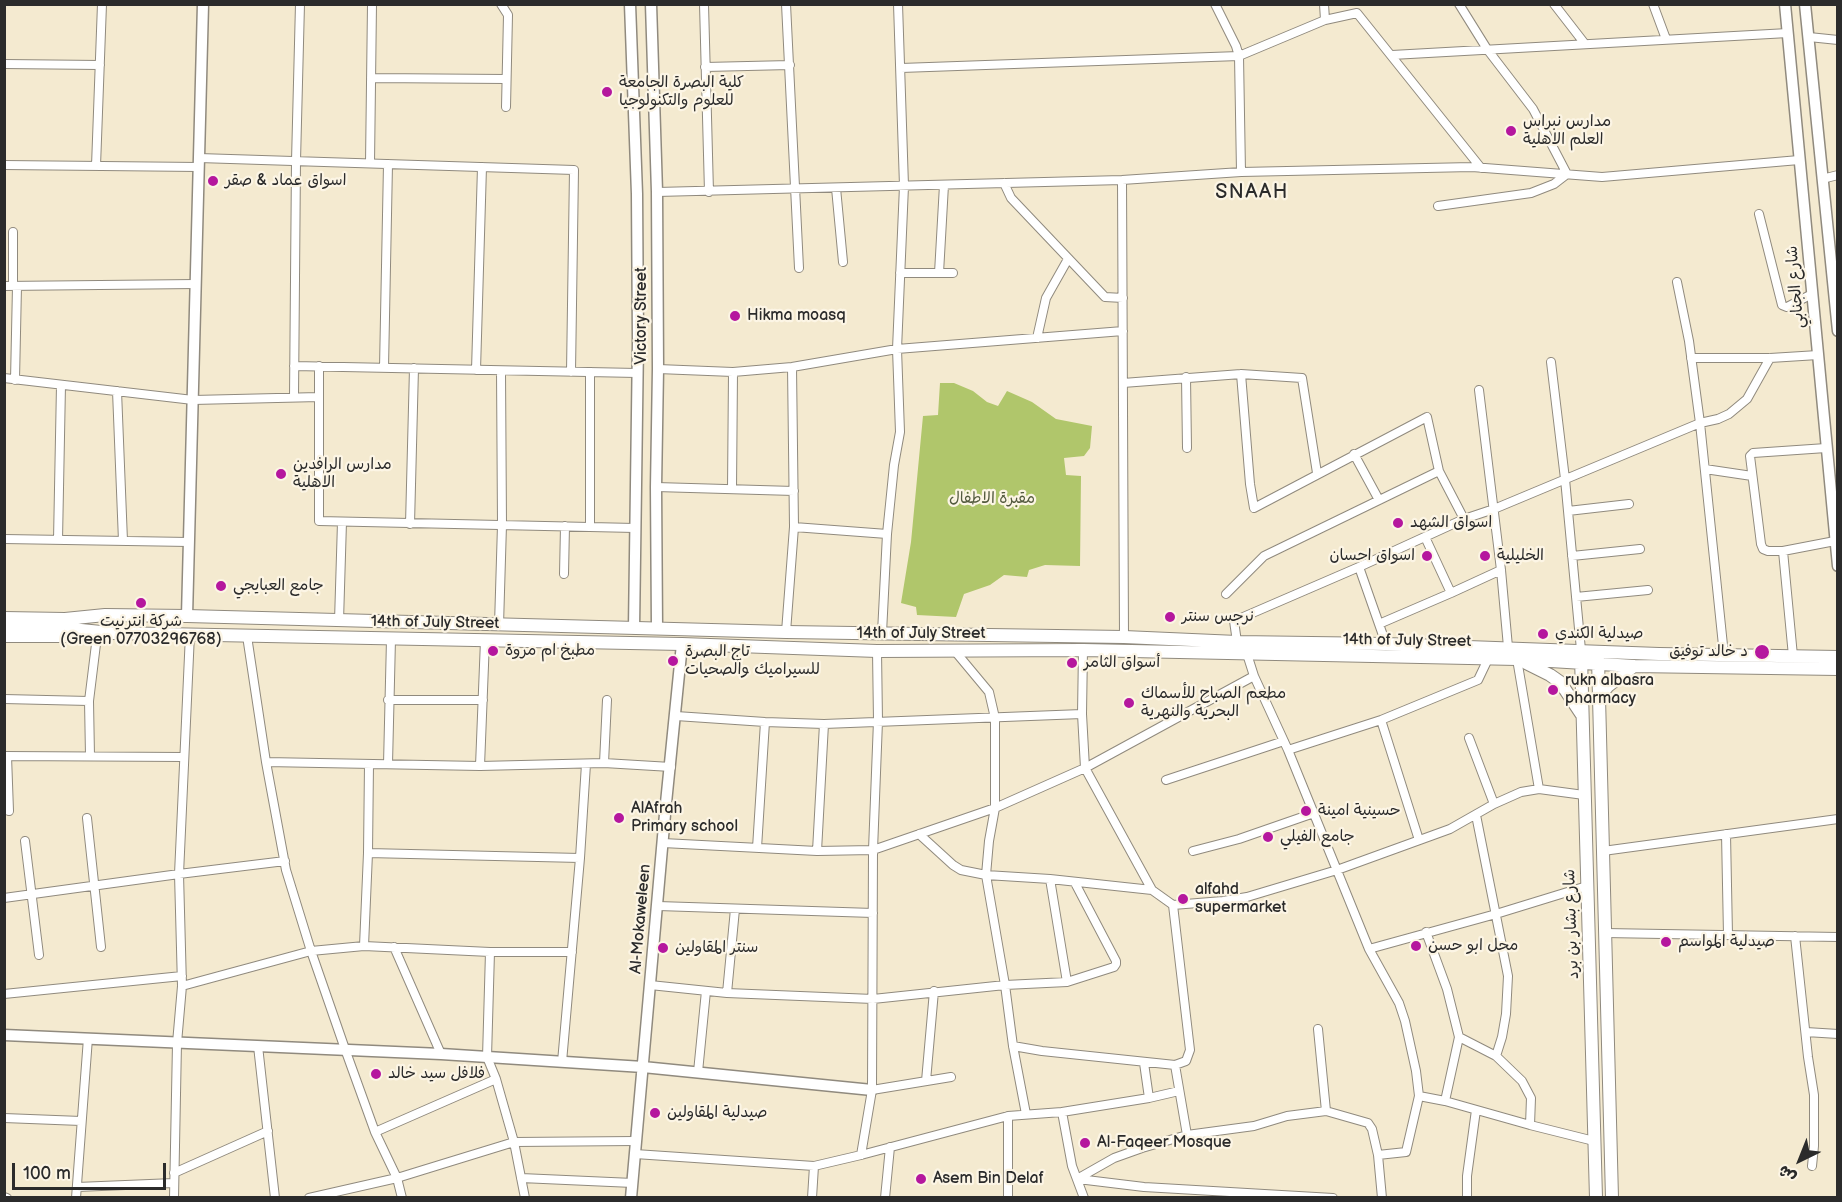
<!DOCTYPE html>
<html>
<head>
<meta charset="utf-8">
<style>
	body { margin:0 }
	#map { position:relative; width:1842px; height:1202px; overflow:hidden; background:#f4ead0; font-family:"Balsamiq Sans","Playpen Sans Arabic",sans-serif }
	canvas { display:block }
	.frame { position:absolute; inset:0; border:6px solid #2b2b2b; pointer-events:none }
	.north { position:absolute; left:1770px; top:1130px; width:60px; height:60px; -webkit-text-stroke:4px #fcf5e5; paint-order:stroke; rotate:223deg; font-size:16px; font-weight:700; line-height:24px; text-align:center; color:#2b2b2b }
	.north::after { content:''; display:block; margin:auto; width:21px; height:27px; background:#2b2b2b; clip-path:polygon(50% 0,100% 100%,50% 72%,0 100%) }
	.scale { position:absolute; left:12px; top:1163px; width:154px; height:27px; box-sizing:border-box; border:3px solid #2b2b2b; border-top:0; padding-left:8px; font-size:18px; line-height:21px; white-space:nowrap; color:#2b2b2b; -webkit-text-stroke:4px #fcf5e5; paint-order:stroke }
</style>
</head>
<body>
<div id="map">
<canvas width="1842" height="1202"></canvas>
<div class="frame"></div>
<div class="north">ش</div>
<div class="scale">100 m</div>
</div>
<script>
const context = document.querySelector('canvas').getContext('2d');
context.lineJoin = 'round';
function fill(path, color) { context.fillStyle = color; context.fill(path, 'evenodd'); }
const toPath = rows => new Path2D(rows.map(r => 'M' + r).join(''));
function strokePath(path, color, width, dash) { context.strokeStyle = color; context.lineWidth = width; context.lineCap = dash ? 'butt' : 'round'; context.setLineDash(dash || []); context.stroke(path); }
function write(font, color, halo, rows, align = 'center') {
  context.font = font + ' "Balsamiq Sans","Playpen Sans Arabic",sans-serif'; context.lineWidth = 4.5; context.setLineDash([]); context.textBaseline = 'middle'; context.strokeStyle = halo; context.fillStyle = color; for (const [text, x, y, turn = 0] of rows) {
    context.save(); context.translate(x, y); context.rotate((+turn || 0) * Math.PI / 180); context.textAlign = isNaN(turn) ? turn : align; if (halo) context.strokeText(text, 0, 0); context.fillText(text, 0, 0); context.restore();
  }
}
const green = toPath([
	[940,383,954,383,973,391,987,402,998,406,1007,391,1032,402,1056,419,1092,426,1090,448,1084,456,1064,458,1066,475,1081,476,1080,566,1045,565,1029,570,1027,577,1004,575,990,585,964,594,956,617,917,615,916,607,901,603,911,542,923,416,938,415]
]);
const minor = toPath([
	[501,4,508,15,506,107],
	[704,4,709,192],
	[786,4,799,268],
	[1215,4,1236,46,1239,56,1241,172],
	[1324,4,1325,20],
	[1554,4,1585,44],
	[1653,4,1666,39],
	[1809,37,1838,40],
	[1392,55,1788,33],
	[4,64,100,65],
	[705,67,790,65],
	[901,68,1239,56,1325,20,1357,13,1481,168],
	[371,78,506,79],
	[199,158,574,170,571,372],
	[370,163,372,4],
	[4,165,199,167],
	[96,166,102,4],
	[1822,179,1838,175],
	[1122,180,1124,637],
	[1004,183,1011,198,1105,297,1123,298],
	[836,188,843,262],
	[657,192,1122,180,1241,172,1472,167,1602,177,1799,160],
	[1438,206,1531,193,1554,184,1567,174,1533,109,1487,49,1459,4],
	[1759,214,1782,305,1787,307,1812,294],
	[13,232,13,286],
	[900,273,953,273],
	[939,273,944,185],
	[1677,282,1689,341,1700,423,1724,655],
	[4,286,196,284],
	[1037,338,1046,298,1068,259],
	[1691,358,1770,358,1818,355],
	[1551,362,1565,479,1581,650],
	[294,366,637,373],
	[319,366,319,521,635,528],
	[384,368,388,164],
	[658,369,733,372,792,367,897,349,1123,331],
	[476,370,482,167],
	[590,372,590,527],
	[1241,374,1250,484,1254,508,1427,417,1439,471,1464,519],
	[1186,377,1187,448],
	[4,378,193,400,319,397],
	[15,380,17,286],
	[1123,383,1241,374,1302,378,1317,473],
	[1479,390,1501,570,1508,647],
	[117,391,123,541],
	[294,397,296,161,300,4],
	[1354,454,1379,500],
	[1705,469,1752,476],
	[656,487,794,491],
	[732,489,733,372],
	[1568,511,1629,504],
	[410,524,414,368],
	[794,527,887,534],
	[1425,537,1451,593,1501,570],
	[4,539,189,542],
	[58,540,61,385],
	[1783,551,1768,551,1763,549,1761,544,1750,456,1753,453,1826,448],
	[1572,556,1640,549],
	[1359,567,1386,644],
	[564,574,565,526],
	[1226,594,1264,556,1439,471],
	[1576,597,1648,590],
	[339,621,342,522],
	[1379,624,1451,593],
	[499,625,502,525,501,371],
	[786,632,794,527,792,367],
	[882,633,887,534,894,465,900,432,897,349,904,186,898,4],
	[247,636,266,762,286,870,311,951,345,1049,375,1132,397,1178,402,1198],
	[1237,642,1234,621,1359,567,1464,519,1494,509,1700,423,1718,419,1729,414,1747,399,1770,358],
	[954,650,989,692,995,718,995,808,989,841,986,875,1005,985,1013,1046,1026,1114],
	[1083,650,1082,714,1085,768,1152,890,1173,905,1223,901,1247,897,1337,870,1450,829,1494,804,1521,792,1539,789,1584,795],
	[1247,654,1254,676,1288,750,1369,949,1399,1003,1405,1021,1416,1071,1419,1096,1406,1152,1378,1155],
	[1793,656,1783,551,1835,541],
	[1517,659,1539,789],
	[4,699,89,701],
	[388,700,483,700],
	[676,716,765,722,824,724,1082,714],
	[1381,720,1419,840],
	[1469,738,1494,804],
	[1288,750,1381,720,1478,680,1488,659],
	[4,756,184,757],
	[7,756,9,811],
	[90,756,89,701,97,636],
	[266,762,480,766,604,763,671,767],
	[604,763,607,700],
	[388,764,391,639],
	[480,766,485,640],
	[1166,780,1284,741],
	[1476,815,1508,976,1506,1014,1502,1037,1496,1056],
	[87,818,101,947],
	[919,834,953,865,961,870,986,875,1050,879,1152,890],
	[1726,834,1728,935],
	[25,841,39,955],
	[663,843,817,851,873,850,995,808,1085,768,1254,676],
	[757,848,765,722],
	[817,851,824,724],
	[1193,851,1239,839,1314,813],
	[1603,851,1838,819],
	[368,853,580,858],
	[1050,879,1067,982],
	[4,898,179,874,285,861],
	[658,906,873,913],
	[1426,932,1447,989,1459,1037,1445,1101],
	[1605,933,1838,937],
	[1795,936,1808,1057,1814,1095,1814,1146,1812,1166],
	[364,946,368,853,369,764],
	[394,947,441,1054],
	[1369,949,1496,914,1587,886],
	[490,952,487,1057,496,1079,514,1142,525,1198],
	[650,985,727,993,873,999,1005,985,1067,982,1114,967,1116,964,1116,961,1075,883],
	[182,986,311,951,364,946,490,952,572,952],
	[727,993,735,909],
	[4,994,182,976],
	[1318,1029,1326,1111],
	[1806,1032,1838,1034],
	[1459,1037,1496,1056,1522,1081,1531,1098,1530,1125],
	[258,1046,275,1198],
	[1013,1046,1042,1051,1175,1065,1186,1061,1190,1050,1173,905],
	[562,1062,580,858,586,764],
	[1144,1063,1149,1098],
	[1175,1065,1187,1135],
	[698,1072,706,991],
	[926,1081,934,991],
	[872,1090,951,1077],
	[1419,1096,1445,1101,1530,1125,1594,1141],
	[1062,1112,1072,1166,1084,1198],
	[1008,1116,1008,1198],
	[4,1118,81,1121],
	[375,1132,496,1079],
	[635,1154,814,1166,861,1155,1008,1116,1062,1112,1149,1098,1179,1091],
	[861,1155,872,1090,873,850,878,721,877,651],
	[174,1173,268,1131],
	[521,1178,633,1183],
	[1077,1179,1114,1158,1142,1148,1187,1135,1254,1126,1287,1116,1326,1111,1368,1123,1372,1129,1378,1155,1382,1198],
	[1078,1179,1144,1187,1333,1198],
	[77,1187,174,1183],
	[4,1197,7,1198],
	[76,1198,88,1038],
	[174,1198,177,1043,182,986,179,874,190,634],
	[309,1198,397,1178,514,1142,636,1141],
	[812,1198,814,1166],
	[885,1198,890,1147],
	[1467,1198,1467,1176,1476,1110]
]);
const tertiary = toPath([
	[630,4,637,194,638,342,634,628],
	[651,4,657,192,658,369,656,487,657,628],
	[1785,4,1838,566],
	[1805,4,1838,331],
	[187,616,203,4],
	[4,1035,441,1054,643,1067,872,1090],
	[631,1198,666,803,682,644]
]);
const secondary = toPath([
	[4,618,65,619,105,615,187,616,786,632,1124,637,1237,642,1386,644,1659,654,1838,657],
	[4,627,51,627,111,633,682,644,877,651,1083,650,1517,659,1634,666,1838,669],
	[4,636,69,636],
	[1581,657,1596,1198],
	[1598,659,1612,1198],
	[1526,663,1550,675,1560,682,1582,715],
	[1601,699,1603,692,1608,686,1634,666]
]);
const markers = [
	[607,92,6,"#b5179e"],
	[1511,131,6,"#b5179e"],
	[213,181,6,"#b5179e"],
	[735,316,6,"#b5179e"],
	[281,474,6,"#b5179e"],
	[1398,523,6,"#b5179e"],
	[1427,556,6,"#b5179e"],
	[1485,556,6,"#b5179e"],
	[221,586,6,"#b5179e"],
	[141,603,6,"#b5179e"],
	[1170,617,6,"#b5179e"],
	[1543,634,6,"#b5179e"],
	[493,651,6,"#b5179e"],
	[1762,652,8,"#b5179e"],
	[673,661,6,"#b5179e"],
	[1072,663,6,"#b5179e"],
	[1553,690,6,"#b5179e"],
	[1129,703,6,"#b5179e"],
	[1306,811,6,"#b5179e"],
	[619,818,6,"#b5179e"],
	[1268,837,6,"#b5179e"],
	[1183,899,6,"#b5179e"],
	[1666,942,6,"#b5179e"],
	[1416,946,6,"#b5179e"],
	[663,948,6,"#b5179e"],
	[376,1074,6,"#b5179e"],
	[655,1113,6,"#b5179e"],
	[1085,1143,6,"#b5179e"],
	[921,1179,6,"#b5179e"]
];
const poiNames = [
	["كلية البصرة الجامعة",619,83],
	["للعلوم والتكنولوجيا",619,101],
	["مدارس نبراس",1523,122],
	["العلم الاهلية",1523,140],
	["اسواق عماد & صقر",225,181],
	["Hikma moasq",747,316],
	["مدارس الرافدين",293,465],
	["اﻻهلية",293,483],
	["اسواق الشهد",1410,523],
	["اسواق احسان",1415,556,"right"],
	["الخليلية",1497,556],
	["جامع العبايجي",233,586],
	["نرجس سنتر",1182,617],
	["شركة انترنيت",141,622,"center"],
	["(Green 07703296768)",141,640,"center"],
	["صيدلية الكندي",1555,634],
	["مطبخ ام مروة",505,651],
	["تاج البصرة",685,652],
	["للسيراميك والصحيات",685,670],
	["د خالد توفيق",1748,652,"right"],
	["أسواق الثامر",1084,663],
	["rukn albasra",1565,681],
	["pharmacy",1565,699],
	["مطعم الصباح للأسماك",1141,694],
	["البحرية والنهرية",1141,712],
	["AlAfrah",631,809],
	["Primary school",631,827],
	["حسينية امينة",1318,811],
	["جامع الفيلي",1280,837],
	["alfahd",1195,890],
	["supermarket",1195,908],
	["صيدلية المواسم",1678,942],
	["محل ابو حسن",1428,946],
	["سنتر المقاولين",675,948],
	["فلافل سيد خالد",388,1074],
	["صيدلية المقاولين",667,1113],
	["Al-Faqeer Mosque",1097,1143],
	["Asem Bin Delaf",933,1179]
];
const streetNames = [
	["شارع الجنابي",1796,287,-95],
	["Victory Street",642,316,-90],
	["14th of July Street",435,623,1],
	["14th of July Street",921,634],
	["14th of July Street",1407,641,1],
	["Al-Mokaweleen",641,919,-85],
	["شارع بشار بن برد",1572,924,-92]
];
const parkNames = [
	["مقبرة الاطفال",992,499]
];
const quarterNames = [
	["SNAAH",1252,193]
];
fill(green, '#b0c66b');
strokePath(minor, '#908a7e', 10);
strokePath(tertiary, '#908a7e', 13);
strokePath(secondary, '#908a7e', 14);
strokePath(minor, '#fff', 8);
strokePath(tertiary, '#fff', 10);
strokePath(secondary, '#fff', 12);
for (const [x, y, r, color] of markers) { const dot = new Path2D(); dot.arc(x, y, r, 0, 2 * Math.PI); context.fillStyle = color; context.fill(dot); strokePath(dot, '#fcf5e5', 2); }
write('16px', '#2b2b2b', '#fcf5e5', poiNames, 'left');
write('16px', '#2b2b2b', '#fcf5e5', streetNames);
write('16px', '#535a3e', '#fcf5e5', parkNames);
context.letterSpacing = '1.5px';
write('20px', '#2b2b2b', '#fcf5e5', quarterNames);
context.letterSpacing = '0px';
</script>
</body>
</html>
